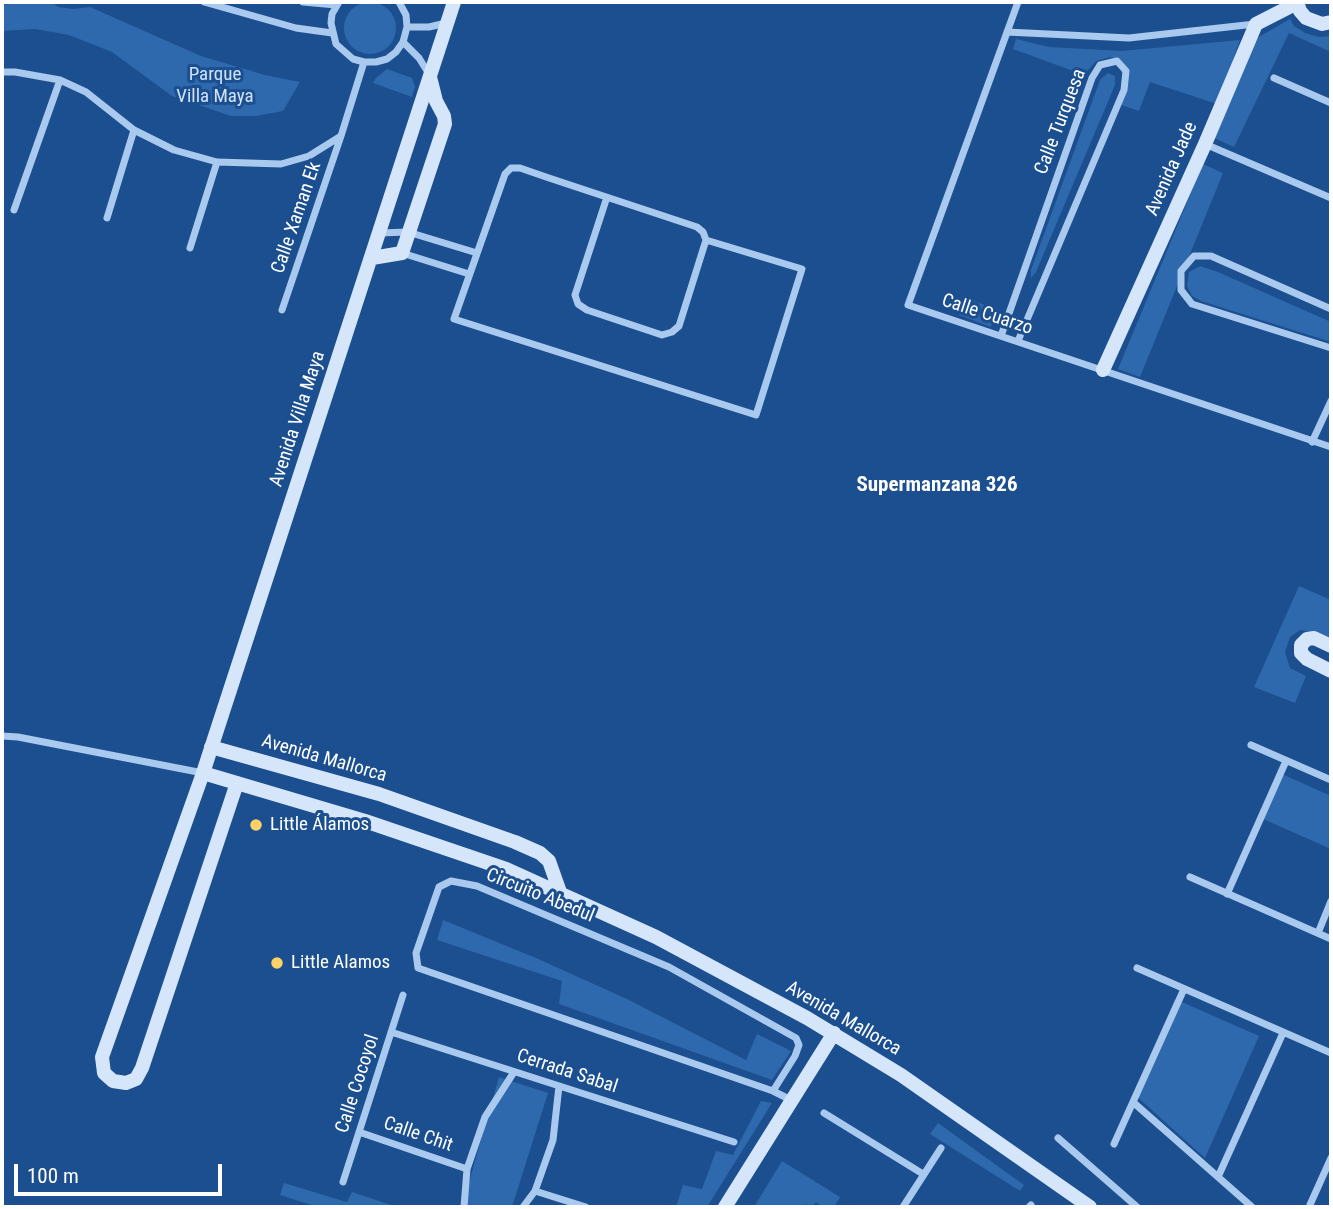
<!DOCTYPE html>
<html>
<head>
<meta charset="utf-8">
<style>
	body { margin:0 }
	#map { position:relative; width:1333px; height:1209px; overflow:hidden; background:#1b4f8f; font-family:"Roboto Condensed",sans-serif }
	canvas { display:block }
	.frame { position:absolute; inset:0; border:4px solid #fff; pointer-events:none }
	.scale { position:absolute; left:14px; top:1164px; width:208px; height:32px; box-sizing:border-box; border:4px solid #fff; border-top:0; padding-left:9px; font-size:21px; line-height:24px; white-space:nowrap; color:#fff; -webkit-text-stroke:5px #1b4f8f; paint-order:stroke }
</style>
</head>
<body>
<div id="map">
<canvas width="1333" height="1209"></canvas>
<div class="frame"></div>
<div class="scale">100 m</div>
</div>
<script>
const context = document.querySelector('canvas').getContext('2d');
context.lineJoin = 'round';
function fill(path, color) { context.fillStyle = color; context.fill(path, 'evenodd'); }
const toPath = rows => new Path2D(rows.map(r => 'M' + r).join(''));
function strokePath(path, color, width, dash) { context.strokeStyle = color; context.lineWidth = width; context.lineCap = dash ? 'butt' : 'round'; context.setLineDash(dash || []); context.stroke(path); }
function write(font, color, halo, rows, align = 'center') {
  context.font = font + ' "Roboto Condensed",sans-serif'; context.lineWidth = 6; context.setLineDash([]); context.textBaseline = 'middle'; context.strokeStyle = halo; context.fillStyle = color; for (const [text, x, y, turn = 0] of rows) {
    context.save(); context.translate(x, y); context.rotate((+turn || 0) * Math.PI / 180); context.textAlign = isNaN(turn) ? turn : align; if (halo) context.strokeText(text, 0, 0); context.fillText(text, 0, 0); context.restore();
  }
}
const green = toPath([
	'344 28a26 26 0 1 1 52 0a26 26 0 1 1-52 0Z',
	[2,2,51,2,58,7,73,9,90,7,201,56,265,75,300,82,283,111,256,116,231,116,172,96,112,52,69,35,35,29,2,31],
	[1290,19,1294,26,1305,33,1319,37,1331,36,1331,52,1289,33,1234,147,1214,138,1257,38],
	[1016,39,1049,47,1122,51,1240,40,1217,104,1150,82,1139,111,1121,105,1122,75,1120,60,1110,57,1096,61,1084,75,1013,49],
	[387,69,412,78,415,87,412,97,373,83,376,78],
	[1108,73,1115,76,1115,85,1036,272,1031,278,1031,270,1100,80],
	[1203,164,1223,173,1140,377,1118,369],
	[1200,266,1218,272,1331,322,1331,342,1201,301,1192,296,1187,286,1189,272],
	[964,298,997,309,991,327,959,315],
	[1299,586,1331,600,1331,638,1316,632,1300,630,1290,637,1285,652,1290,668,1306,676,1295,703,1254,687],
	[1282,774,1331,796,1331,849,1263,819],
	[443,920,536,958,627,999,746,1060,757,1034,791,1051,772,1080,559,1004,562,981,437,940],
	[1175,999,1259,1036,1205,1158,1134,1094],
	[499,1077,548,1093,512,1207,462,1207],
	[761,1101,772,1103,707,1207,676,1207,683,1185,702,1189,716,1151,733,1155],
	[938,1123,1024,1185,1020,1191,930,1134],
	[782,1161,840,1197,834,1207,819,1207,820,1205,816,1202,812,1207,806,1204,804,1207,754,1207],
	[284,1183,347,1202,352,1192,397,1207,318,1207,280,1195]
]);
const street = toPath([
	[204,2,296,28,332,33],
	[303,2,336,5],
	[339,2,332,14,331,23,336,44,353,59,364,62,376,62,387,59,396,52,403,42,407,27,406,15,399,2],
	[1018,2,908,305,1331,447],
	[407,27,429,27,446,23],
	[1007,32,1129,38,1255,24],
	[403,42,419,58,429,74],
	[2,72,15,72,60,80,86,92,134,130,174,150,217,162,281,164,309,156,341,136,364,62],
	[1274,78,1331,103],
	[1205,144,1331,198],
	[607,197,575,295,578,304,587,310,662,335,672,332,679,326,706,240,703,232,697,227,549,178,520,168,511,168,505,174,454,319,756,415,802,269,706,240],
	[14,210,60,80],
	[107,218,134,130],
	[379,233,408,232,477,253],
	[190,248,217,162],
	[402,253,469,274],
	[1331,309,1211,256,1194,256,1181,271,1181,290,1192,304,1331,348],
	[282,310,341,136],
	[1001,336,1092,78,1100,65,1117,61,1126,71,1124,90,1018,341],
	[1312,442,1331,401],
	[2,736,18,737,203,773],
	[1251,745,1331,780],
	[1190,877,1331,939],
	[1227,894,1286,761],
	[1318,933,1331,901],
	[1137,968,1331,1053],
	[391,1032,734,1142],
	[773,1091,795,1056,799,1045,796,1038,669,967,477,886,451,881,439,887,416,953,418,968,773,1091,793,1101],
	[1134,1103,1252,1207],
	[824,1113,923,1174],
	[359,1132,467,1169],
	[1058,1138,1137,1207],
	[1114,1144,1184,989],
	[1218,1177,1283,1033],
	[343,1182,403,995],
	[535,1191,586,1207],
	[464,1207,467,1169,485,1117,514,1072],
	[523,1207,535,1191,553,1140,559,1086],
	[903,1207,941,1148],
	[1029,1207,1031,1205],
	[1309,1207,1331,1158]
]);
const secondary = toPath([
	[1297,2,1300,11,1306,18,1322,24,1331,22],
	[372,258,402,253,445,124,444,116,436,101,430,77],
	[1103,370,1205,144,1256,24,1297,3],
	[1331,646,1314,638,1307,639,1301,645,1301,653,1307,659,1331,671],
	[211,747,379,794,515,842,540,853,549,861,560,892],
	[203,773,365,821,506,869,656,937,807,1018,901,1075,1090,1207],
	[237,783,142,1068,136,1079,126,1083,113,1081,104,1073,102,1057,203,773,454,2],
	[725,1207,834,1033]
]);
const markers = [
	[256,825,7,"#ffd166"],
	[277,963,7,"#ffd166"]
];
const parkNames = [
	["Parque",215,75],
	["Villa Maya",215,97]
];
const streetNames = [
	["Calle Turquesa",1061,122,-69],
	["Avenida Jade",1172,169,-66],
	["Calle Xaman Ek",297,218,-71],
	["Calle Cuarzo",987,315,18],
	["Avenida Villa Maya",298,419,-72],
	["Avenida Mallorca",324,759,16],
	["Circuito Abedul",540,896,22],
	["Avenida Mallorca",843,1019,30],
	["Cerrada Sabal",567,1072,18],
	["Calle Cocoyol",358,1084,-72],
	["Calle Chit",418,1135,19]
];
const poiNames = [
	["Little Álamos",270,825],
	["Little Alamos",291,963]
];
const neighbourhoodNames = [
	["Supermanzana 326",937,486]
];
fill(green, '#2e69ad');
strokePath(street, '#a9c9ee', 7);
strokePath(secondary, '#d6e6fa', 14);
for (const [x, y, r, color] of markers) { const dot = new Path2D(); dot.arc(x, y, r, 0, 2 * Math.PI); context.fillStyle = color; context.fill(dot); strokePath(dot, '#1b4f8f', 2.5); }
write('19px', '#cfe3fa', '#1b4f8f', parkNames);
write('19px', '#fff', '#1b4f8f', streetNames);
write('19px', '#fff', '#1b4f8f', poiNames, 'left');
write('bold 21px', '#fff', '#1b4f8f', neighbourhoodNames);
</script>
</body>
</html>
